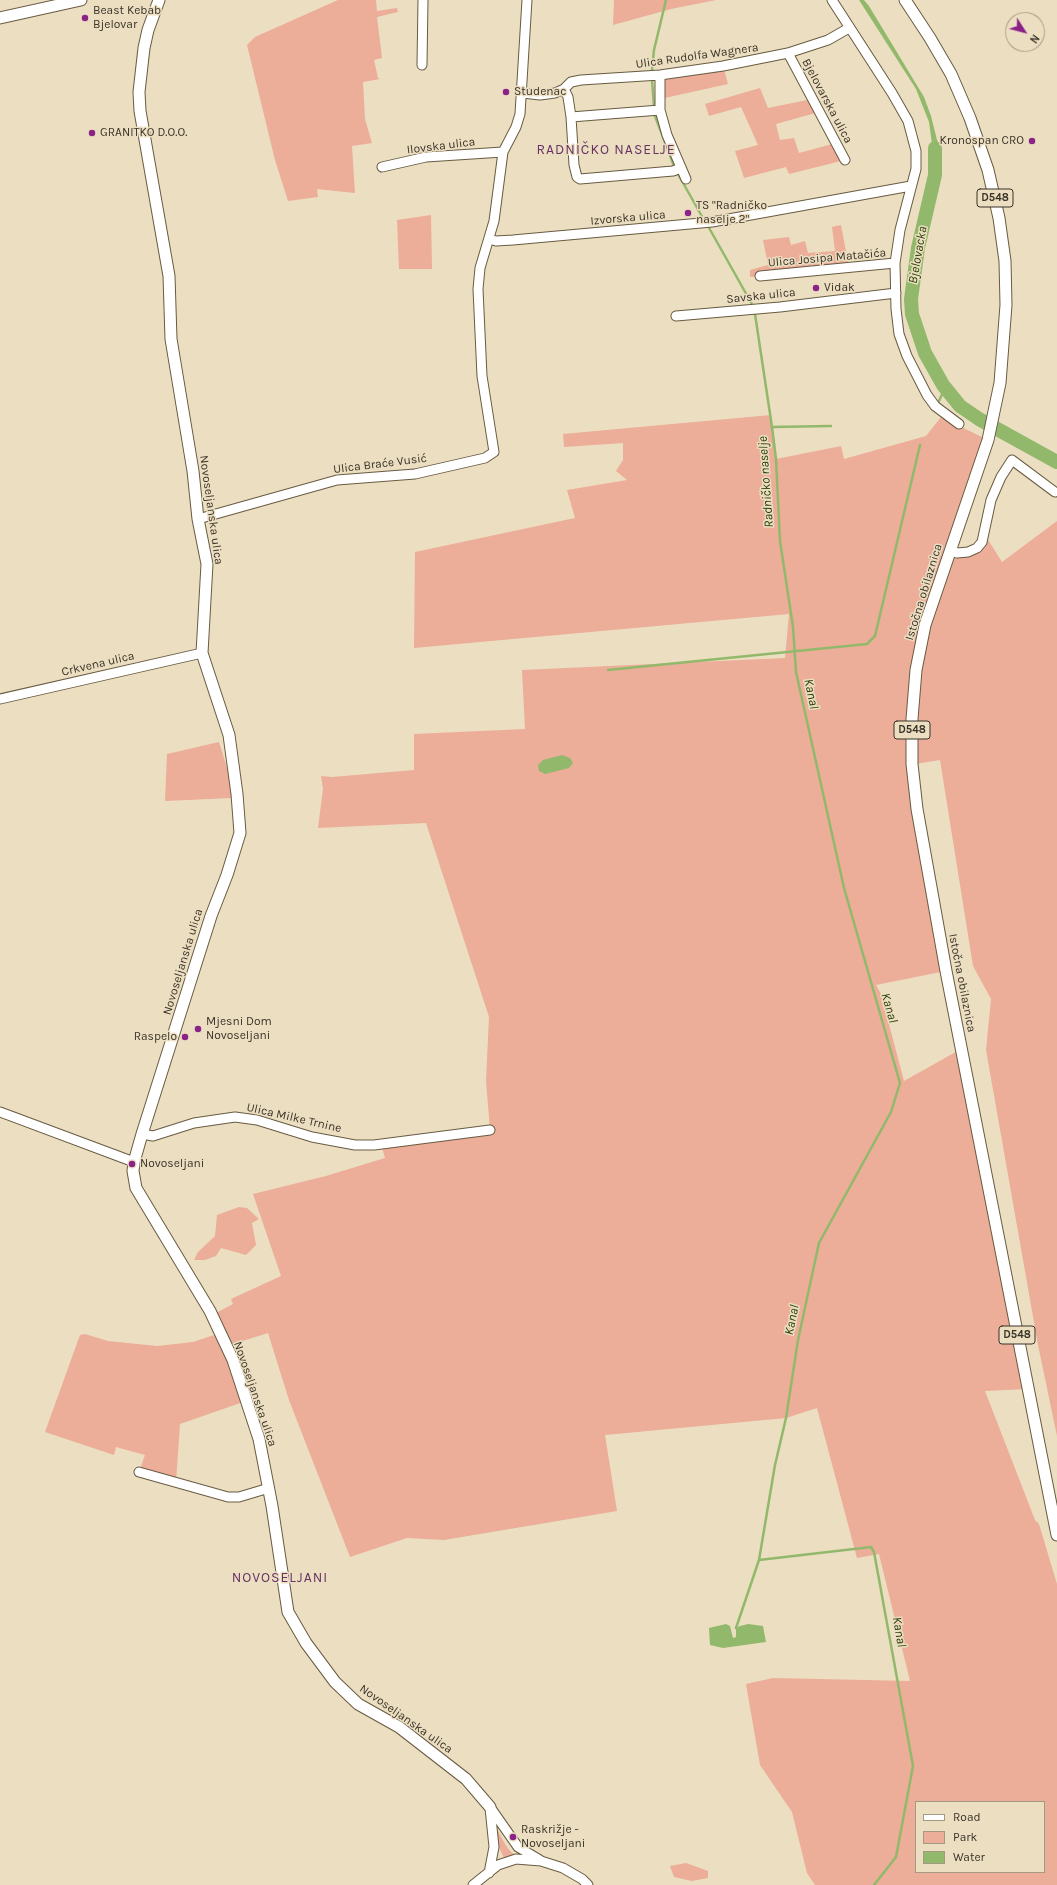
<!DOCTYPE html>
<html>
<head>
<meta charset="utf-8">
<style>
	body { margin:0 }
	#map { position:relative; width:1057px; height:1885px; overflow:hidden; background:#ecdec1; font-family:Karla,sans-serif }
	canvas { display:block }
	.legend { position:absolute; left:915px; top:1801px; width:130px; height:72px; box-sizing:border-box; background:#ecdec1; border:1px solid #a49a84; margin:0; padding:5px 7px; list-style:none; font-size:12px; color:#393328 }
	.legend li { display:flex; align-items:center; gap:8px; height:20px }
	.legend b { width:20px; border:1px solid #a49a84 }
	.north { position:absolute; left:1005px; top:12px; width:40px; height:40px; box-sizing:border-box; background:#ecdec1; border:1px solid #a49a84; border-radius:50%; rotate:126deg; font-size:11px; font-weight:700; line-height:16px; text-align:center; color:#393328 }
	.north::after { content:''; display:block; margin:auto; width:14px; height:18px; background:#8b2288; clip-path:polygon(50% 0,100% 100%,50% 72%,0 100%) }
</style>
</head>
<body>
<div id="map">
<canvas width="1057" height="1885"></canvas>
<ul class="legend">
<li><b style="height:5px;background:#fff"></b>Road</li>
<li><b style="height:11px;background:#ecad99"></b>Park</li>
<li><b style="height:11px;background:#92b96b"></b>Water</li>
</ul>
<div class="north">N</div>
</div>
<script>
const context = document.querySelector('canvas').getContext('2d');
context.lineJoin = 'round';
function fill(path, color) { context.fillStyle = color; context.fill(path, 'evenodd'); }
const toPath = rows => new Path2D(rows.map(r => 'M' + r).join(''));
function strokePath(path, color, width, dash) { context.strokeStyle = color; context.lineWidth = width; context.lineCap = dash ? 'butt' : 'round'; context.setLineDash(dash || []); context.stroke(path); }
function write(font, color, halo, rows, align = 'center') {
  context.font = font + ' Karla,sans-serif'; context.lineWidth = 3; context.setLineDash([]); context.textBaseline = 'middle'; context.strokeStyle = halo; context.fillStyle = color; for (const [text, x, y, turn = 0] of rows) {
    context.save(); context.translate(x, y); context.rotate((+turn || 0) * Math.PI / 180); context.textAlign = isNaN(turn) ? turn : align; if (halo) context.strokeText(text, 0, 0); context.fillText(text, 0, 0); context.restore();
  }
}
const green = toPath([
	[338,0,376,0,377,11,397,8,398,12,377,17,382,58,374,60,378,78,380,79,363,82,365,119,372,143,352,146,355,193,317,189,318,197,288,201,275,160,247,45,255,37],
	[614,0,716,0,671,9,613,25],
	[723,66,728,84,660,99,660,75],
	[760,88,768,108,812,99,819,112,776,124,780,140,794,138,799,153,836,143,845,160,789,174,786,167,744,178,735,151,758,145,741,107,709,116,705,104],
	[431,215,432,269,399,269,397,220],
	[841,225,849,267,750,277,750,270,768,265,763,240,789,237,791,245,805,241,808,253,835,251,832,227],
	[771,415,776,459,841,446,844,459,926,436,941,417,988,440,949,553,966,556,985,535,1002,562,1057,521,1057,1436,1038,1345,986,1050,991,999,973,966,940,760,915,764,946,971,876,985,881,994,904,1081,961,1049,1028,1389,985,1391,1035,1520,1039,1524,1057,1584,1057,1885,815,1885,807,1873,792,1812,760,1765,746,1684,773,1678,910,1681,879,1554,857,1558,817,1408,786,1418,605,1435,617,1511,444,1540,407,1538,350,1557,289,1400,268,1333,230,1345,216,1313,233,1304,231,1299,281,1276,253,1194,326,1176,385,1158,381,1144,490,1129,486,1081,489,1017,426,823,318,828,323,789,321,776,332,777,414,770,414,734,525,729,522,670,785,658,789,614,414,648,415,552,575,518,567,490,627,480,616,471,623,460,623,443,564,447,563,434],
	[916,1802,1044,1802,1044,1872,916,1872],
	[219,742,232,784,232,798,165,801,167,754],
	[239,1207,247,1208,259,1219,252,1223,256,1245,246,1255,221,1248,216,1256,205,1260,194,1260,198,1252,215,1236,217,1215],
	[220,1333,246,1401,180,1424,176,1482,139,1472,145,1455,116,1447,114,1455,45,1432,80,1335,85,1334,108,1341,157,1346,193,1342],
	[494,1823,505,1844,510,1851,521,1860,508,1862,504,1858,497,1843],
	[686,1863,708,1871,708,1878,692,1881,674,1877,670,1866]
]);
const water = toPath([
	[859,0,864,0,869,6,924,97,931,116,939,148,935,166,929,122,916,89],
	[562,755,570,758,573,763,569,768,545,774,539,771,538,765,543,760],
	[726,1624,730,1626,733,1638,736,1637,736,1628,740,1626,748,1624,763,1626,766,1642,723,1648,710,1645,709,1628]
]);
const stream = toPath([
	[652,70,654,50,666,0],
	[652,80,654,107],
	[655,116,674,166],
	[678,174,704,220],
	[708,226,753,306],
	[755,314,772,427,776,459,780,541,793,627,796,672,844,888,900,1083,891,1112,819,1243,798,1340,786,1418,775,1465,759,1560,871,1547,874,1552,913,1766,896,1857,874,1885],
	[939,401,945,388],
	[772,427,831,426],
	[608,670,867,644,875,636,920,445],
	[736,1628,759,1560]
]);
const river = toPath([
	[935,148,935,175,918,248,911,299,912,314,925,353,943,385,960,406,979,419,1057,462]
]);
const minor = toPath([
	[832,0,892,93,908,121,916,151,916,169,900,230,895,263,896,309,899,334,907,356,927,395,935,406,959,424],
	[788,53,845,160],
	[422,65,423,0],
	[660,75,660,110,667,135,686,179],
	[564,89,568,97,571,117,574,165,577,177,580,179,673,171,681,168],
	[523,93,540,95,555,93,564,89,571,82,581,80,660,75,723,66,788,53,828,40,849,28],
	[571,117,660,110],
	[382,167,426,157,503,152],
	[489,239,496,241,513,240,712,222,911,186],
	[760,276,895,263],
	[676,316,780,307,896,293],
	[198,519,337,480,415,474,485,458,494,452,482,376,478,289,480,268,494,221,503,152,516,127,520,114,527,0],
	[950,550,957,553,968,552,977,548,982,542,991,500,1001,477,1012,460,1055,492],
	[0,699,202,653],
	[0,1112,134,1162],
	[142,1134,153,1136,194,1123,235,1117,257,1120,312,1137,355,1145,374,1145,490,1130],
	[139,1472,228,1497,239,1497,269,1488],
	[490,1807,518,1847,540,1860],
	[489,1873,494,1847,490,1808],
	[473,1885,498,1865,516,1859,541,1861,563,1868,582,1879,588,1885]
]);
const major = toPath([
	[159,0,148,30,144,48,139,92,140,111,169,276,171,339,193,471,198,519,207,564,202,653,229,735,237,794,240,833,227,875,211,916,142,1134,134,1162,133,1171,136,1188,210,1311,233,1360,259,1439,272,1506,288,1612,306,1643,335,1682,358,1704,399,1727,466,1779,490,1807],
	[905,0,930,38,951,74,970,118,988,170,999,218,1005,261,1006,305,1000,383,988,440,925,625,916,670,912,719,912,764,917,809,946,971,1057,1535],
	[0,18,81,0]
]);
const markers = [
	[85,18,4,"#8b2288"],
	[506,92,4,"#8b2288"],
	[92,133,4,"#8b2288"],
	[1032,141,4,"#8b2288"],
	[688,213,4,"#8b2288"],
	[816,288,4,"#8b2288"],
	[198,1029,4,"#8b2288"],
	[185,1037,4,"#8b2288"],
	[132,1164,4,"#8b2288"],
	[513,1837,4,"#8b2288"]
];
const shields = [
	[995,198,36],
	[912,730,36],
	[1017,1335,36]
];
const shieldNames = [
	["D548",995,198],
	["D548",912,730],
	["D548",1017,1335]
];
const poiNames = [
	["Beast Kebab",93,11],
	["Bjelovar",93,25],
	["Studenac",514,92],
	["GRANITKO D.O.O.",100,133],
	["Kronospan CRO",1024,141,"right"],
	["TS \"Radničko",696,206],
	["naselje 2\"",696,220],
	["Vidak",824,288],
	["Mjesni Dom",206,1022],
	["Novoseljani",206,1036],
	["Raspelo",177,1037,"right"],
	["Novoseljani",140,1164],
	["Raskrižje -",521,1830],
	["Novoseljani",521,1844]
];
const streetNames = [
	["Ulica Rudolfa Wagnera",697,56,-8],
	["Bjelovarska ulica",827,101,62],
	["Ilovska ulica",441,146,-7],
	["Izvorska ulica",628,218,-5],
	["Ulica Josipa Matačića",827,258,-5],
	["Savska ulica",761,296,-6],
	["Ulica Braće Vusić",380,464,-7],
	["Novoseljanska ulica",211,510,82],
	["Istočna obilaznica",924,592,-73],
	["Crkvena ulica",98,664,-13],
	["Novoseljanska ulica",183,962,-73],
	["Istočna obilaznica",962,983,79],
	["Ulica Milke Trnine",294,1118,13],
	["Novoseljanska ulica",255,1394,71],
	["Novoseljanska ulica",406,1719,35]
];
const waterNames = [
	["Bjelovacka",918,255,-80],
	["Radničko naselje",766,482,-94],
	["Kanal",811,694,78],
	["Kanal",889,1008,74],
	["Kanal",792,1320,-78],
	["Kanal",899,1632,80]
];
const quarterNames = [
	["RADNIČKO NASELJE",606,150],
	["NOVOSELJANI",280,1578]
];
fill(green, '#ecad99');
fill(water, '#92b96b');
strokePath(stream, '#92b96b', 2.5);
strokePath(river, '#92b96b', 14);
strokePath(minor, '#685b41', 11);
strokePath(major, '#685b41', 13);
strokePath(minor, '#fff', 9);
strokePath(major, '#fff', 11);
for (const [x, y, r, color] of markers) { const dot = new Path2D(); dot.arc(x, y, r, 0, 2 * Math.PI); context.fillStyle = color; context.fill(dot); strokePath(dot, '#ecdec1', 1.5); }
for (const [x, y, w] of shields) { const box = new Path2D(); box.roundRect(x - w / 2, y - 9, w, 18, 3); context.fillStyle = '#ecdec1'; context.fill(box); strokePath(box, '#393328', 1); }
write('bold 11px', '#393328', null, shieldNames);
write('12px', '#393328', '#ecdec1', poiNames, 'left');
write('12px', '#393328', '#ecdec1', streetNames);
write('italic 13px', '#294107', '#ecdec1', waterNames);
context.letterSpacing = '1px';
write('14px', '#663364', '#ecdec1', quarterNames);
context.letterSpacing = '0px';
</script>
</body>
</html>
